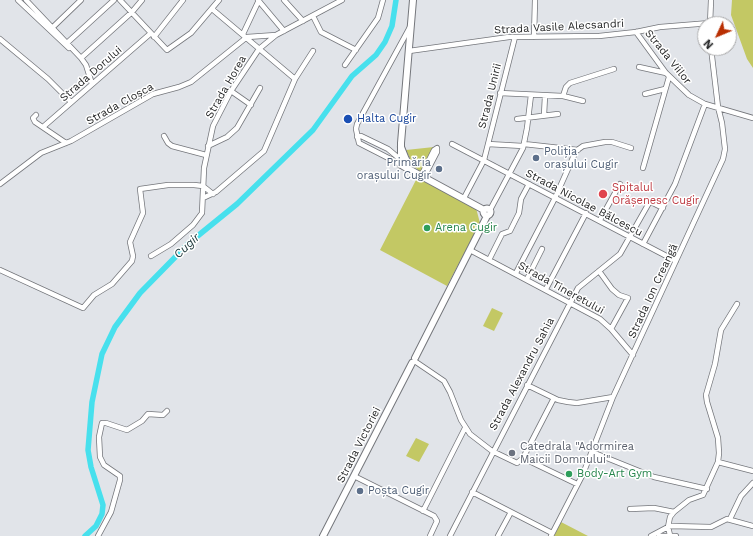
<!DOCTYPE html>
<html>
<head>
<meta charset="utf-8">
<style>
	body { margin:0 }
	#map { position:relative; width:753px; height:536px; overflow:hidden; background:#e1e4e9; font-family:"Work Sans",sans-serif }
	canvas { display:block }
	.north { position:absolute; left:697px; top:16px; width:40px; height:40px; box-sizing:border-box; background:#fff; border:1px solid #a8a8a9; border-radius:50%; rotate:226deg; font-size:11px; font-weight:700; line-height:16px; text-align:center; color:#252627 }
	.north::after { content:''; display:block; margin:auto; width:14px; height:18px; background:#b92f02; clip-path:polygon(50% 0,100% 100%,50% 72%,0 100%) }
</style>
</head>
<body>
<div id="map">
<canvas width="753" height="536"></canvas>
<div class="north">N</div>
</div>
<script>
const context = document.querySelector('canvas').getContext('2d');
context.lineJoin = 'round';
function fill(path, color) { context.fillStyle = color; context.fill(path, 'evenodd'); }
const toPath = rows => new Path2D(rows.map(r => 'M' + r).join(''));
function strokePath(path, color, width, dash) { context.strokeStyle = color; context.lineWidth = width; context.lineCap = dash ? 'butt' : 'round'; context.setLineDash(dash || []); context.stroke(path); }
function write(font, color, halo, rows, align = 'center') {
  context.font = font + ' "Work Sans",sans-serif'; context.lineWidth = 3; context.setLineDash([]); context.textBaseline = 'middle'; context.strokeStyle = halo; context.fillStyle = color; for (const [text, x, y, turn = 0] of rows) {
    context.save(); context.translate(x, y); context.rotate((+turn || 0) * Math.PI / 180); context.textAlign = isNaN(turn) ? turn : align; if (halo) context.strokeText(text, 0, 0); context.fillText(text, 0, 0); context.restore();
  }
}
const green = toPath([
	[732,0,753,0,753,68,747,59,731,15],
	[434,147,421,173,413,165,406,150],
	[417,178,476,208,480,223,447,286,380,250],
	[492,308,503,313,494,331,483,326],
	[416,438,429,444,419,462,406,456],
	[561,522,588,536,554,536]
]);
const river = toPath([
	[85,536,96,526,102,514,103,505,91,467,88,450,92,402,102,354,115,327,140,293,189,243,237,204,313,130,352,76,376,55,385,42,392,26,396,0]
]);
const minor = toPath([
	[18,0,69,48],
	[26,0,81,58,86,65,92,84],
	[120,0,167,50,191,33,219,0],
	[258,0,284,31],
	[284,0,303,21],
	[212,9,295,79],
	[313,16,321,32,356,50],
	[710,24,711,0],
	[52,28,81,0],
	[636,32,666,73,689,95,705,104,753,118],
	[243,34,259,0],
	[154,37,183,0],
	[534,37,535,0],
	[0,39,48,79,71,102],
	[67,43,114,0],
	[409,51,509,37,599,36,636,32,660,27,710,23],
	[81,58,132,12,142,0],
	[345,65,378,18,383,0],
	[639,67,666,73],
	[231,91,251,105],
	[500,93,563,96,583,101],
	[645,94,665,89],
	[563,96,566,87,570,83,614,69],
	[36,115,33,118,35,122,66,143],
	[544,115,545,96],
	[517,119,558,114],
	[43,127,151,33],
	[164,136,168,143,172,146,206,155],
	[357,137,361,136,388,149,401,160],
	[452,144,676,261],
	[488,144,523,146],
	[524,144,578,150],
	[208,146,227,137,237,128,260,88],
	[400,164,359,143,356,129,357,124,410,27],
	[643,168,669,77],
	[421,176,434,150,437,148,437,152,424,177],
	[0,184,41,153,71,141,153,94,179,87,191,82,247,37,276,35],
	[203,198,216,192,264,151,295,79,313,51],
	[464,198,484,160,515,37],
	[490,210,523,148,527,128,531,95],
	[600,220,620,184],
	[643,244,675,184,705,104],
	[470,250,600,319,611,329,633,355],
	[151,256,171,244,193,225,202,213,204,168,213,126,231,91,259,49,276,35,342,0],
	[489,260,502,234,510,231,519,213,521,199,529,184],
	[0,270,83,308,94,295,112,284,132,261,133,256,130,242,143,213,140,189,168,185,194,185,203,186,213,194],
	[599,271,612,289,619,295,628,298,611,329],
	[516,273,555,198,576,151,583,146,605,142,612,142,631,148],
	[527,279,542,249],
	[546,289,586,213],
	[416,362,444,381,450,392,461,420,470,434,492,451,517,463,523,458,554,398],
	[527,385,558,400,568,402,577,403,613,397],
	[592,452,654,477,707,489],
	[523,458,577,484],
	[718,462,753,471],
	[354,476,434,516,437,521,430,536],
	[472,492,552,533],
	[630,509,654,508,674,512],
	[423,511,465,428],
	[730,519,741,496,753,483],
	[670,535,668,527,671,526,711,527,727,519,753,526],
	[98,536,111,512,120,480,120,476,104,465,100,457,99,437,102,423,106,423,127,430,142,421,148,414,163,415,167,411],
	[450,536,578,288,620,254,649,203,651,202,663,208],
	[498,536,511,512],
	[551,536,583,474,613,397,723,159,725,149,722,123,718,107,711,48],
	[651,536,668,527,670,517,674,512,689,500,703,495,718,462,719,453,718,438,707,402,706,395,715,364,721,330,737,304],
	[659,536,676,536]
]);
const major = toPath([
	[401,147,407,162,406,165,401,165,401,160,406,159],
	[401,159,401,143,413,0],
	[403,166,484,210],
	'483.5 212a3.5 3.5 0 1 1 7 0a3.5 3.5 0 1 1-7 0Z',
	[415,358,487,216],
	[323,536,412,363]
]);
const markers = [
	[348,119,5,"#1a4fb4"],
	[536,158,4,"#5c6f8a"],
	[439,169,4,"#5c6f8a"],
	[603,194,5,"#e0444e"],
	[427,228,4,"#2e9e5b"],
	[512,453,4,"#6b7280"],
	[569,474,4,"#2e9e5b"],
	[360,491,4,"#5c6f8a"]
];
const streetNames = [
	["Strada Vasile Alecsandri",559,27,-3],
	["Strada Viilor",668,57,51],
	["Strada Dorului",91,74,-41],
	["Strada Horea",226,87,-60],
	["Strada Unirii",490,96,-76],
	["Strada Cloșca",120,104,-29],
	["Strada Nicolae Bălcescu",584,203,28],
	["Strada Tineretului",561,288,29],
	["Strada Ion Creangă",653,291,-65],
	["Strada Alexandru Sahia",522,374,-62],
	["Strada Victoriei",359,445,-63]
];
const transitNames = [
	["Halta Cugir",357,119]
];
const serviceNames = [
	["Poliția",544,152],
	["orașului Cugir",544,165],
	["Primăria",431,163,"right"],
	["orașului Cugir",431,176,"right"],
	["Poșta Cugir",368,491]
];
const healthNames = [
	["Spitalul",612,188],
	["Orășenesc Cugir",612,201]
];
const leisureNames = [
	["Arena Cugir",435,228],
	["Body-Art Gym",577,474]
];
const worshipNames = [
	["Catedrala \"Adormirea",520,447],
	["Maicii Domnului\"",520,460]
];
const waterNames = [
	["Cugir",187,246,-43]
];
fill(green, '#c3c864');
strokePath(river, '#47e0ed', 5.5);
strokePath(minor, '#74767b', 6);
strokePath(major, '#74767b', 8);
strokePath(minor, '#fff', 4.5);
strokePath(major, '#fff', 6);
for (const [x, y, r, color] of markers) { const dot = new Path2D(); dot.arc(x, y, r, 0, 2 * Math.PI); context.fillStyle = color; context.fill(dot); strokePath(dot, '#fff', 1.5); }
write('11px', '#252627', '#fff', streetNames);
write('11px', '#164399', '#fff', transitNames, 'left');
write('11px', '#4e5e75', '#fff', serviceNames, 'left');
write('11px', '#be3a42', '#fff', healthNames, 'left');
write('11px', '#27864d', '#fff', leisureNames, 'left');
write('11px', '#5b616d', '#fff', worshipNames, 'left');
write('italic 12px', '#263f42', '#fff', waterNames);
</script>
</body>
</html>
